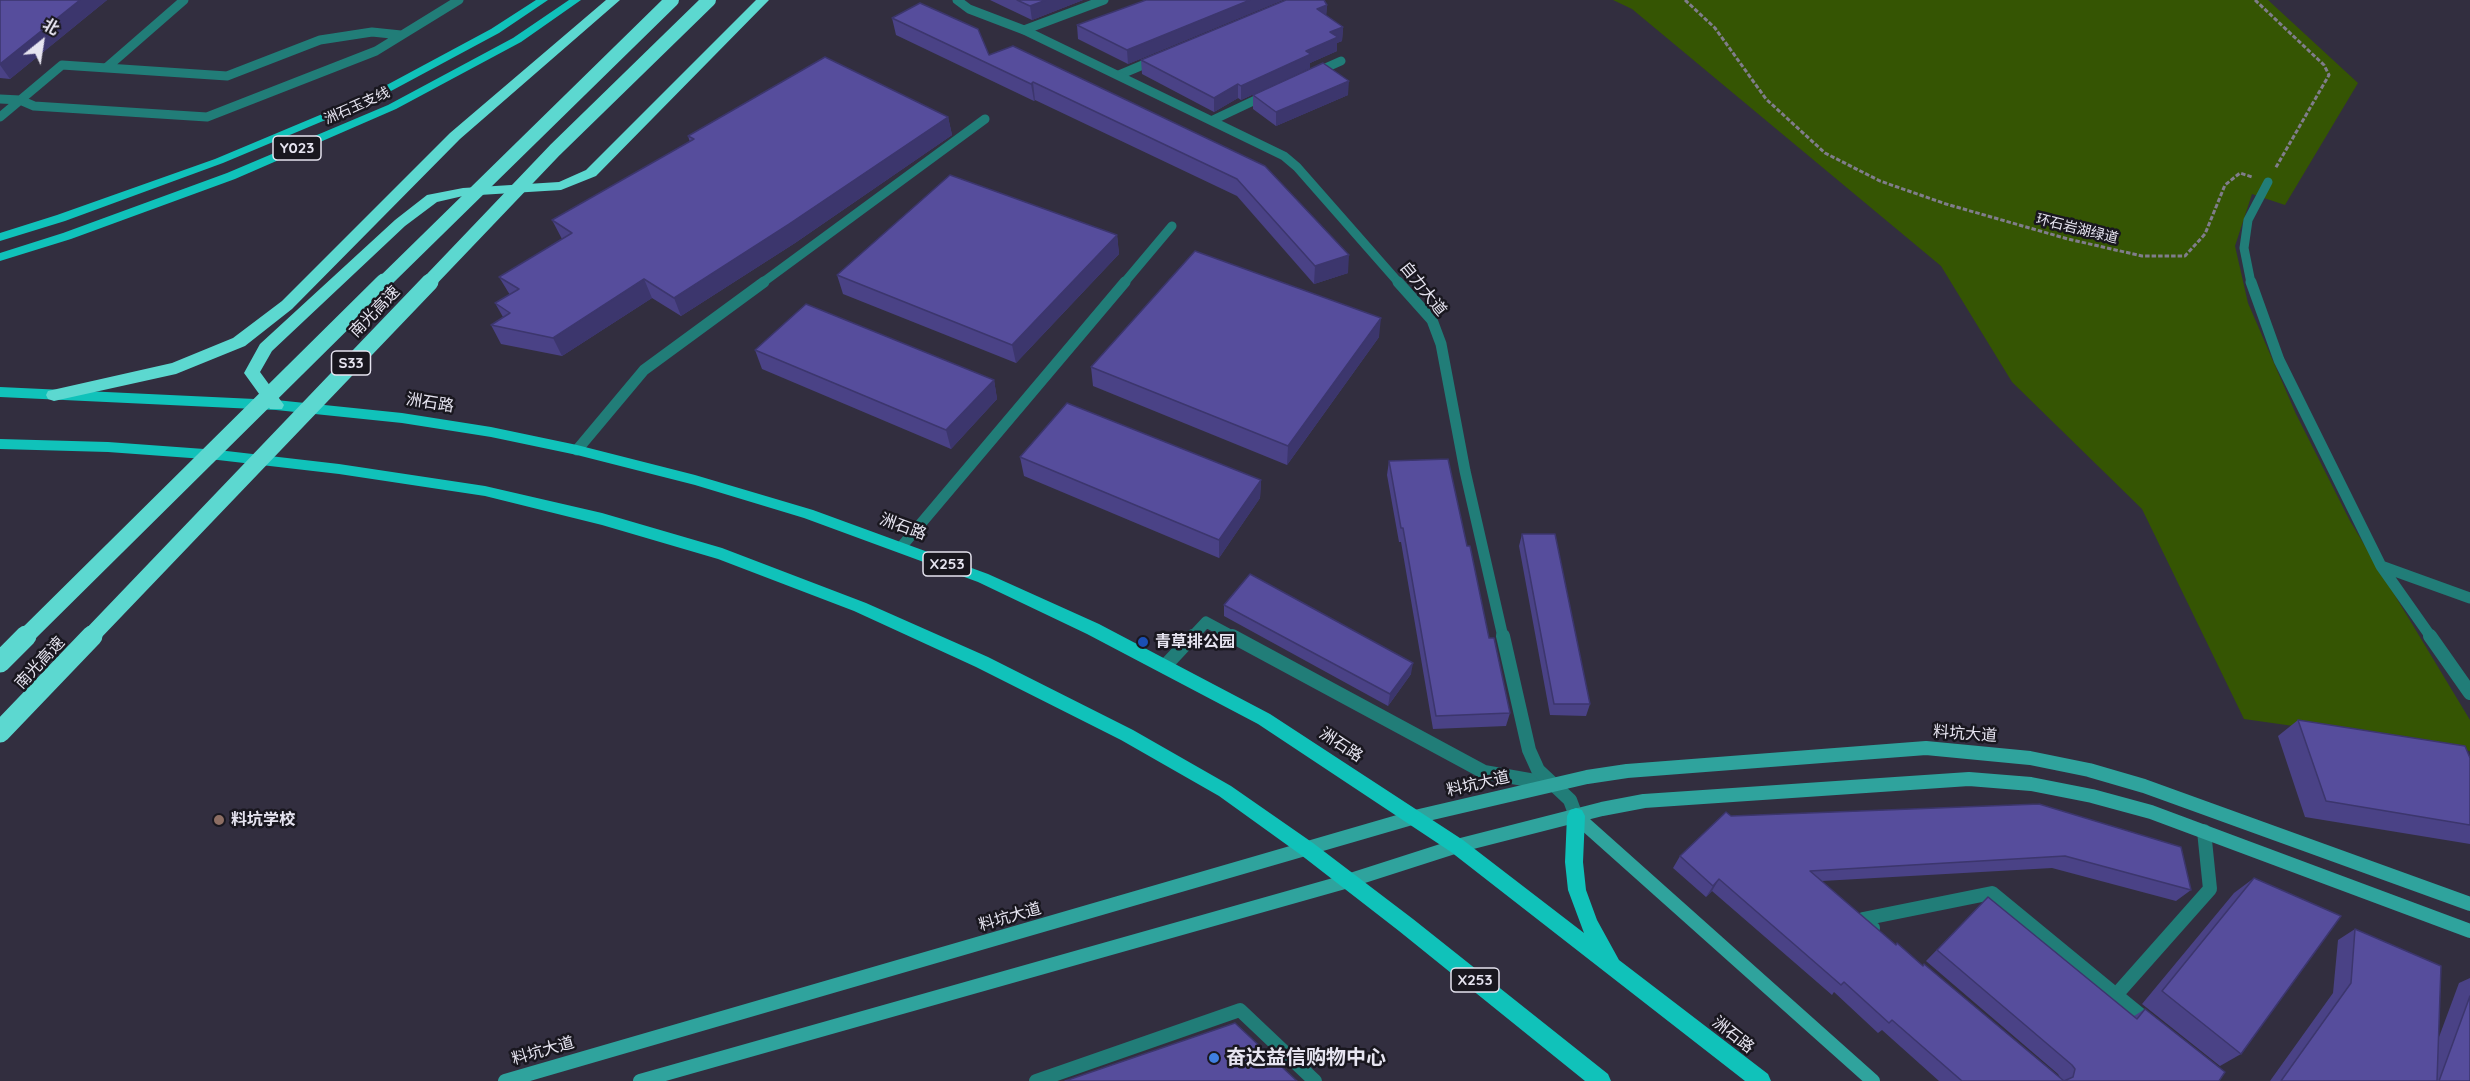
<!DOCTYPE html>
<html>
<head>
<meta charset="utf-8">
<style>
	body { margin:0 }
	#map { position:relative; width:2470px; height:1081px; overflow:hidden; background:#322e3f; font-family:Quicksand,"Noto Sans SC",sans-serif }
	canvas { display:block }
	.north { position:absolute; left:12px; top:12px; width:60px; height:60px; -webkit-text-stroke:4px #19171f; paint-order:stroke; rotate:30deg; font-size:16px; font-weight:700; line-height:24px; text-align:center; color:#e6e4f0 }
	.north::after { content:''; display:block; margin:auto; width:21px; height:27px; background:#e6e4f0; clip-path:polygon(50% 0,100% 100%,50% 72%,0 100%) }
</style>
</head>
<body>
<div id="map">
<canvas width="2470" height="1081"></canvas>
<div class="north">北</div>
</div>
<script>
const context = document.querySelector('canvas').getContext('2d');
context.lineJoin = 'round';
function fill(path, color) { context.fillStyle = color; context.fill(path, 'evenodd'); }
const toPath = rows => new Path2D(rows.map(r => 'M' + r).join(''));
function strokePath(path, color, width, dash) { context.strokeStyle = color; context.lineWidth = width; context.lineCap = dash ? 'butt' : 'round'; context.setLineDash(dash || []); context.stroke(path); }
function write(font, color, halo, rows, align = 'center') {
  context.font = font + ' Quicksand,"Noto Sans SC",sans-serif'; context.lineWidth = 5; context.setLineDash([]); context.textBaseline = 'middle'; context.strokeStyle = halo; context.fillStyle = color; for (const [text, x, y, turn = 0] of rows) {
    context.save(); context.translate(x, y); context.rotate((+turn || 0) * Math.PI / 180); context.textAlign = isNaN(turn) ? turn : align; if (halo) context.strokeText(text, 0, 0); context.fillText(text, 0, 0); context.restore();
  }
}
const green = toPath([
	[1613,0,2268,0,2358,83,2285,205,2252,194,2235,246,2248,303,2296,414,2350,521,2470,720,2470,751,2244,719,2142,509,2012,382,1941,266,1632,9]
]);
const path = toPath([
	[1685,0,1715,28,1766,99,1825,153,1880,181,1946,204,2068,239,2142,256,2185,256,2205,234,2225,185,2240,173,2252,177],
	[2255,0,2324,65,2329,75,2275,169]
]);
const laneFar2 = toPath([
	[1024,30,1104,0],
	[106,68,184,0],
	[1314,73,1341,61],
	[1119,75,1157,59],
	[0,99,20,100,34,106,207,117,376,51,459,0],
	[0,117,62,65,227,76,320,40,372,32,401,35],
	[1213,120,1266,95],
	[762,283,985,119],
	[1124,283,1172,226]
]);
const laneFar1 = toPath([
	[577,450,644,370,764,282],
	[902,546,1125,282],
	[1192,637,1206,622,1234,637]
]);
const lane = toPath([
	[1232,636,1484,772,1552,784],
	[1165,666,1193,636],
	[1873,928,1863,919,1992,893,2116,995],
	[2149,1022,2116,995,2210,889,2204,831]
]);
const streetFar2 = toPath([
	[957,0,969,9,1024,30,1284,156,1297,167,1399,283],
	[2251,283,2244,248,2248,220,2268,182]
]);
const streetFar1 = toPath([
	[1398,282,1432,320,1441,344,1465,471,1503,637],
	[2251,282,2279,360,2381,566,2431,637],
	[2381,566,2470,598]
]);
const street = toPath([
	[1503,636,1529,750,1538,770,1570,800,1576,816],
	[2430,636,2470,693],
	[1036,1081,1240,1010,1315,1081]
]);
const secondary = toPath([
	[1576,816,1873,1081],
	[505,1081,1415,817,1587,777,1627,771,1926,748,2030,758,2089,770,2144,786,2470,904],
	[640,1081,1348,881,1457,846,1602,809,1644,801,1969,779,2031,784,2092,796,2151,812,2470,931]
]);
const primary = toPath([
	[536,0,548,0,499,33,378,98,223,163,65,221,0,241,0,233,57,215,215,159,370,94,491,29,536,0],
	[569,0,581,0,521,42,396,109,235,179,71,239,0,261,0,253,63,233,227,173,388,105,513,38,569,0],
	[0,387,276,400,402,413,491,427,577,445,695,475,813,510,988,574,1099,624,1270,714,1463,840,1584,933,1568,890,1565,862,1567,816,1570,810,1576,808,1582,810,1585,816,1583,862,1586,890,1597,920,1619,960,1768,1074,1771,1081,1745,1081,1451,852,1258,724,1087,634,978,582,804,518,695,485,577,455,491,437,402,423,276,410,0,397,0,387],
	[0,439,108,442,218,450,339,464,485,486,602,513,722,548,866,603,988,657,1133,730,1231,786,1313,843,1413,919,1608,1074,1611,1081,1585,1081,1399,931,1301,855,1219,796,1121,740,976,667,854,611,718,559,602,525,485,496,339,474,218,460,108,452,0,449,0,439]
]);
const highway = toPath([
	[606,0,620,0,460,139,292,309,245,346,176,374,54,401,48,399,46,395,48,391,172,363,233,338,282,301,450,133,606,0],
	[756,0,769,0,596,176,561,190,463,196,437,202,405,226,272,351,260,372,284,405,282,409,270,409,244,373,260,344,395,220,427,195,463,188,559,182,586,170,756,0]
]);
const highwayBridgeFar2 = toPath([
	[383,283,672,0],
	[428,283,555,150,709,0]
]);
const highwayBridgeFar1 = toPath([
	[25,637,384,282],
	[90,637,430,282]
]);
const highwayBridge = toPath([
	[0,662,26,636],
	[0,732,92,636]
]);
const wall = toPath([
	[0,0,107,0,10,79,0,78],
	[990,0,1083,0,1032,20],
	[1146,0,1283,0,1128,64,1078,39,1077,25],
	[1327,5,1326,15,1343,27,1342,41,1337,43,1337,51,1310,63,1310,68,1241,100,1238,98,1214,112,1142,74,1141,60],
	[892,18,989,55,1265,166,1348,273,1314,284,1237,196,1035,100,1034,101,896,35],
	[1253,95,1348,95,1276,126,1253,109],
	[948,117,952,135,795,243,681,316,652,298,562,356,501,344,491,325,503,317,495,303,510,295,499,277,562,239,552,220,690,142,688,136],
	[1117,235,1119,254,1016,363,843,294,837,275],
	[1379,337,1287,465,1093,386,1091,367],
	[755,350,994,380,997,399,951,449,762,369],
	[1020,457,1261,480,1260,498,1219,558,1024,476],
	[1389,461,1489,638,1510,713,1506,726,1433,729,1401,542,1399,542,1387,475],
	[1522,534,1590,704,1586,716,1550,715,1519,546],
	[1224,605,1411,674,1388,706,1224,616],
	[2298,720,2470,758,2470,844,2305,817,2278,736],
	[1731,816,2181,847,2191,890,2176,901,2052,868,1822,881,1896,945,2061,1079,2058,1074,1926,961,1988,897,2134,1016,2145,1009,2219,1081,1939,1081,1882,1030,1878,1033,1834,992,1832,995,1712,891,1706,897,1673,868,1680,856],
	[2254,878,2241,1054,2220,1066,2142,1004,2234,893],
	[2355,929,2439,1037,2459,983,2470,978,2470,1081,2270,1081,2333,993,2338,940]
]);
const shadedWall = toPath([
	[80,0,107,0,10,79,0,65,0,64],
	[1046,0,1083,0,1032,20,1030,6],
	[1250,0,1283,0,1128,64,1127,50],
	[1327,5,1326,19,1317,9],
	[1343,27,1342,41,1337,43,1337,51,1310,63,1310,68,1241,100,1241,86,1306,51,1330,32],
	[1349,81,1348,95,1276,126,1276,112],
	[1033,82,1035,100,1034,101,1031,84],
	[1238,84,1238,98,1214,112,1214,98],
	[948,117,952,135,795,243,681,316,674,298],
	[1117,235,1119,254,1016,363,1012,345],
	[1349,255,1348,273,1314,284,1315,266],
	[644,279,652,298,562,356,553,338],
	[1381,318,1379,337,1287,465,1288,446],
	[994,380,997,399,951,449,946,430],
	[1261,480,1260,498,1219,558,1219,540],
	[1413,663,1411,674,1388,706,1390,694],
	[1719,879,1712,891,1706,897,1713,886]
]);
const building = toPath([
	[0,0,80,0,0,64,0,0],
	[1017,0,1046,0,1030,6,1017,0],
	[1146,0,1250,0,1127,50,1077,25,1146,0],
	[1286,0,1324,0,1327,5,1317,9,1343,27,1330,32,1338,37,1306,51,1311,54,1241,86,1238,84,1214,98,1141,60,1286,0],
	[920,3,978,29,989,55,1013,46,1265,166,1349,255,1315,266,1237,179,1033,82,1031,84,892,18,920,3],
	[825,57,948,117,789,224,674,298,644,279,553,338,491,325,510,313,495,303,519,289,499,277,572,233,552,220,694,139,688,136,825,57],
	[1323,63,1349,81,1276,112,1253,95,1323,63],
	[950,175,1117,235,1012,345,837,275,950,175],
	[1195,251,1381,318,1288,446,1091,367,1195,251],
	[806,304,994,380,946,430,755,350,806,304],
	[1067,403,1261,480,1219,540,1020,457,1067,403],
	[1448,459,1467,546,1470,546,1489,638,1494,638,1510,713,1436,716,1403,528,1401,528,1389,461,1448,459],
	[1522,534,1555,534,1590,704,1554,704,1522,534],
	[1250,574,1413,663,1390,694,1224,605,1250,574],
	[2298,720,2465,746,2470,758,2470,825,2326,801,2298,720],
	[2039,804,2181,847,2191,890,2065,856,1810,871,1896,945,1897,943,1923,966,1924,964,2064,1081,2073,1077,2075,1069,2072,1065,1937,950,1988,897,2137,1019,2145,1009,2225,1072,2219,1081,1962,1081,1892,1020,1889,1023,1844,982,1841,985,1719,879,1713,886,1680,856,1726,812,1731,816,2039,804],
	[2254,878,2341,916,2241,1054,2162,991,2254,878],
	[2355,929,2441,966,2437,1081,2281,1081,2351,983,2355,929],
	[2470,996,2470,1081,2439,1081,2470,996],
	[1235,1023,1297,1081,1065,1081,1235,1023]
]);
const markers = [
	[1143,642,6,"#1a4fb4"],
	[219,820,6,"#8d6e63"],
	[1214,1058,6,"#3f7fe0"]
];
const farStreetnames = [
	["洲石玉支线",357,106,-24],
	["环石岩湖绿道",2077,229,14]
];
const shields = [
	[297,148,48],
	[351,363,39],
	[947,564,48],
	[1475,980,48]
];
const shieldNames = [
	["Y023",297,148],
	["S33",351,363],
	["X253",947,564],
	["X253",1475,980]
];
const streetNames = [
	["自力大道",1423,289,51],
	["南光高速",375,312,-46],
	["洲石路",430,403,9],
	["洲石路",903,527,20],
	["南光高速",40,663,-47],
	["料坑大道",1965,734,4],
	["洲石路",1341,745,33],
	["料坑大道",1478,784,-13],
	["料坑大道",1010,917,-16],
	["洲石路",1733,1035,38],
	["料坑大道",543,1051,-16]
];
const poiNames = [
	["青草排公园",1155,642],
	["料坑学校",231,820]
];
const nearPoinames = [
	["奋达益信购物中心",1226,1058]
];
fill(green, '#355503');
strokePath(path, '#807d8b', 3, [4.5, 2]);
strokePath(laneFar2, '#217d78', 9);
strokePath(laneFar1, '#217d78', 11);
strokePath(lane, '#217d78', 14);
strokePath(streetFar2, '#217d78', 9);
strokePath(streetFar1, '#217d78', 11);
strokePath(street, '#217d78', 14);
strokePath(secondary, '#2fa39d', 14);
fill(primary, '#10c2ba');
fill(highway, '#5cd8d0');
strokePath(highwayBridgeFar2, '#5cd8d0', 14);
strokePath(highwayBridgeFar1, '#5cd8d0', 17);
strokePath(highwayBridge, '#5cd8d0', 21);
fill(wall, '#4a4286');
fill(shadedWall, '#3c366d');
fill(building, '#564d9c');
strokePath(building, '#3c366d', 1.5);
for (const [x, y, r, color] of markers) { const dot = new Path2D(); dot.arc(x, y, r, 0, 2 * Math.PI); context.fillStyle = color; context.fill(dot); strokePath(dot, '#19171f', 2); }
write('14px', '#e6e4f0', '#19171f', farStreetnames);
for (const [x, y, w] of shields) { const box = new Path2D(); box.roundRect(x - w / 2, y - 12, w, 24, 4.5); context.fillStyle = '#19171f'; context.fill(box); strokePath(box, '#e6e4f0', 1.5); }
write('bold 15px', '#e6e4f0', null, shieldNames);
write('16px', '#e6e4f0', '#19171f', streetNames);
write('bold 16px', '#e6e4f0', '#19171f', poiNames, 'left');
write('bold 20px', '#e6e4f0', '#19171f', nearPoinames, 'left');
</script>
</body>
</html>
